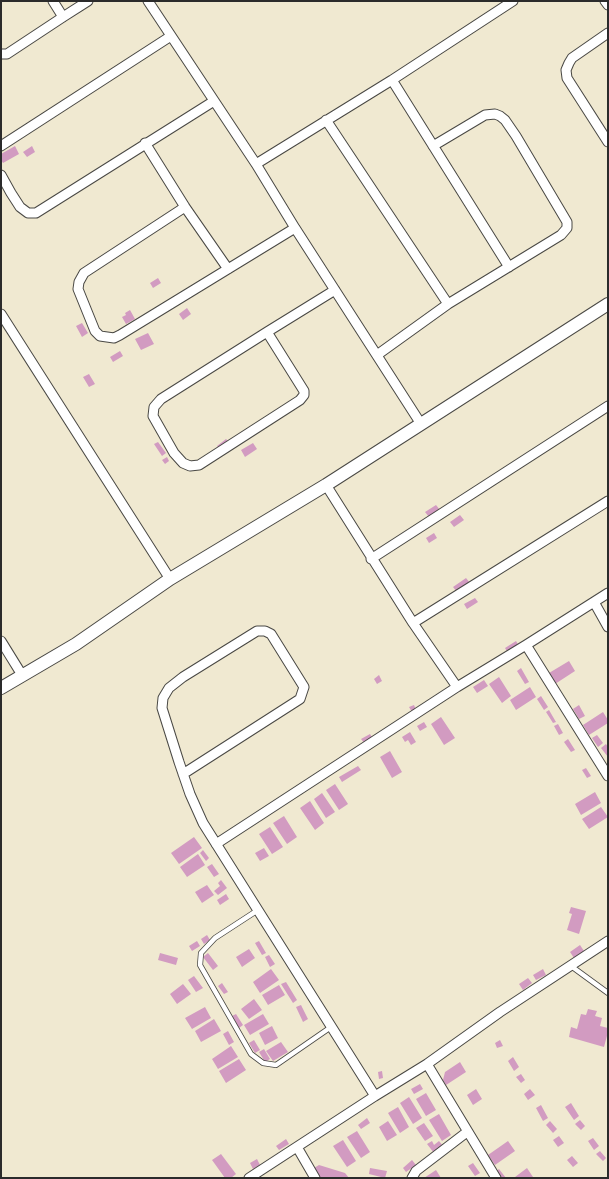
<!DOCTYPE html>
<html>
<head>
<meta charset="utf-8">
<style>
	body { margin:0 }
	#map { position:relative; width:609px; height:1179px; overflow:hidden; background:#f0e9d1; font-family:"Indie Flower",sans-serif }
	canvas { display:block }
	.frame { position:absolute; inset:0; border:2px solid #2b2b2b; pointer-events:none }
</style>
</head>
<body>
<div id="map">
<canvas width="609" height="1179"></canvas>
<div class="frame"></div>
</div>
<script>
const context = document.querySelector('canvas').getContext('2d');
context.lineJoin = 'round';
function fill(path, color) { context.fillStyle = color; context.fill(path, 'evenodd'); }
const toPath = rows => new Path2D(rows.map(r => 'M' + r).join(''));
function strokePath(path, color, width, dash) { context.strokeStyle = color; context.lineWidth = width; context.lineCap = dash ? 'butt' : 'round'; context.setLineDash(dash || []); context.stroke(path); }
const building = toPath([
	[15,146,19,154,3,163,1,160,1,154],
	[32,146,35,152,27,157,23,152],
	[158,278,161,283,153,288,150,283],
	[187,308,191,314,183,320,179,314],
	[130,310,135,319,126,324,122,317,126,315,125,313],
	[82,323,88,333,82,337,76,326],
	[148,333,154,344,141,350,135,339],
	[120,351,123,356,113,362,110,357],
	[89,374,95,384,89,387,83,377],
	[226,439,230,443,220,450,217,446],
	[158,442,166,453,162,456,154,444],
	[253,443,257,449,245,457,241,450],
	[167,457,169,461,165,464,162,460],
	[436,505,440,510,429,517,425,512],
	[460,515,464,520,454,527,450,522],
	[434,533,437,538,429,543,426,538],
	[466,578,470,583,457,592,453,587],
	[475,598,478,602,467,609,464,604],
	[516,641,519,646,508,653,505,648],
	[569,661,575,671,555,684,549,673],
	[521,668,529,682,525,684,517,671],
	[379,675,382,681,377,684,374,679],
	[499,677,511,696,502,703,489,684],
	[484,680,488,686,477,693,473,687],
	[530,687,536,697,516,710,510,700],
	[541,696,548,707,544,710,537,699],
	[414,705,416,710,412,712,409,707],
	[579,705,585,716,579,719,573,709],
	[549,710,556,722,553,723,546,712],
	[603,712,608,720,608,723,589,735,583,725],
	[441,717,455,738,444,745,431,724],
	[424,722,427,727,420,731,417,726],
	[558,724,563,733,559,735,554,726],
	[410,732,416,742,411,745,408,740,405,742,402,737],
	[370,734,373,739,365,744,361,739],
	[597,735,603,743,598,747,592,738],
	[568,739,575,750,571,752,564,742],
	[606,744,608,747,608,757,601,748],
	[390,751,402,772,392,778,380,757],
	[358,766,361,770,342,782,339,777],
	[586,768,591,776,587,778,582,770],
	[335,784,348,804,339,810,326,790],
	[595,792,601,803,581,815,575,804],
	[322,793,335,812,326,818,314,799],
	[310,801,324,823,315,830,300,808],
	[601,807,608,817,589,829,582,819],
	[284,816,297,837,287,844,273,823],
	[270,827,283,847,272,854,259,834],
	[194,837,202,848,179,864,171,853],
	[264,848,269,856,260,861,255,853],
	[203,850,209,858,206,861,200,853],
	[198,854,205,865,187,877,180,867],
	[212,864,219,874,214,877,207,867],
	[221,880,227,888,218,895,214,891,220,886,218,883],
	[207,885,214,895,202,903,195,892],
	[226,894,229,899,220,905,217,900],
	[571,907,586,911,579,934,567,930,572,914,569,913],
	[207,935,210,940,204,944,201,939],
	[197,941,200,946,192,951,189,946],
	[259,941,266,953,262,955,255,943],
	[580,945,584,951,574,958,570,952],
	[249,949,255,958,242,967,236,957],
	[160,953,178,958,176,965,158,960],
	[208,953,218,966,213,970,203,957],
	[269,955,275,964,270,967,265,957],
	[271,969,279,980,260,993,253,982],
	[543,969,546,975,536,980,533,975],
	[194,976,203,988,196,992,188,980],
	[528,978,532,983,523,990,519,984],
	[286,982,297,1000,293,1003,281,984],
	[222,983,228,992,224,994,218,986],
	[183,984,191,994,177,1004,170,994],
	[279,985,285,995,268,1005,262,995],
	[254,999,262,1010,249,1019,241,1009],
	[301,1005,308,1019,303,1022,296,1007],
	[205,1007,211,1018,192,1029,185,1018],
	[588,1009,597,1011,595,1016,602,1018,600,1026,608,1028,608,1032,604,1047,569,1037,571,1027,577,1029,581,1014,586,1015],
	[236,1014,243,1025,239,1028,232,1016],
	[263,1014,269,1024,250,1035,244,1025],
	[214,1019,221,1031,201,1042,195,1031],
	[272,1026,278,1038,265,1045,259,1033],
	[228,1031,234,1042,229,1045,223,1034],
	[254,1040,260,1050,255,1053,249,1043],
	[500,1040,503,1046,497,1048,495,1043],
	[281,1042,288,1052,273,1061,266,1051],
	[231,1046,238,1057,218,1069,212,1059],
	[264,1049,270,1059,265,1062,259,1052],
	[513,1057,519,1067,514,1071,508,1061],
	[239,1059,246,1070,226,1083,219,1071],
	[460,1062,466,1072,446,1085,443,1080,445,1072],
	[382,1071,383,1078,379,1079,378,1072],
	[521,1074,525,1080,521,1083,516,1077],
	[420,1084,423,1089,414,1094,411,1089],
	[476,1089,482,1099,473,1105,467,1095],
	[530,1089,535,1095,528,1100,524,1094],
	[426,1093,436,1110,426,1116,416,1099],
	[409,1097,422,1118,413,1124,400,1103],
	[571,1103,579,1116,574,1120,565,1107],
	[541,1105,548,1118,543,1121,536,1108],
	[398,1107,409,1127,400,1133,388,1113],
	[439,1114,451,1135,442,1141,429,1120],
	[367,1118,370,1123,361,1129,358,1125],
	[580,1120,585,1126,581,1130,575,1124],
	[388,1121,397,1135,387,1141,379,1127],
	[550,1121,557,1129,553,1133,546,1125],
	[424,1123,433,1136,425,1141,416,1128],
	[357,1131,370,1152,361,1158,347,1137],
	[559,1136,564,1143,558,1147,553,1140],
	[593,1138,599,1146,594,1150,588,1141],
	[286,1139,289,1144,279,1150,276,1146],
	[343,1140,356,1161,347,1167,333,1146],
	[432,1141,434,1145,439,1141,443,1146,434,1153,427,1144],
	[508,1141,515,1151,495,1165,488,1155],
	[600,1151,606,1158,603,1161,596,1154],
	[221,1154,236,1174,231,1178,225,1178,212,1160],
	[572,1156,578,1163,573,1167,567,1160],
	[257,1159,260,1165,253,1169,250,1163],
	[412,1160,416,1165,406,1172,403,1168],
	[473,1163,480,1173,475,1176,468,1166],
	[319,1165,345,1173,349,1178,320,1178,314,1168],
	[370,1168,387,1171,385,1178,369,1174],
	[527,1168,533,1177,516,1178,515,1177],
	[499,1169,506,1178,497,1178,494,1173],
	[436,1170,441,1178,424,1178]
]);
const service = toPath([
	[258,910,215,938,201,953,200,965,251,1054,263,1063,276,1065,331,1027],
	[571,966,608,993]
]);
const minor = toPath([
	[53,1,63,17],
	[148,1,256,164,295,228,421,424],
	[605,1,608,5],
	[608,33,572,58,569,63,566,70,567,78,608,142],
	[1,54,7,54,63,17,88,1],
	[392,80,509,267],
	[326,120,448,304],
	[145,143,185,207,228,269],
	[1,146,171,36],
	[256,164,392,80,513,1],
	[1,175,11,193,20,207,28,213,36,213,214,101],
	[185,207,84,273,79,282,78,289,95,331,100,336,114,338,120,335,295,228],
	[1,314,170,579],
	[267,332,304,391,304,395,300,400,199,465,190,466,183,463,174,453,153,416,154,407,161,399,267,332,335,290],
	[377,355,448,304,561,235,567,228,567,222,516,136,505,120,500,116,495,114,485,115,433,146],
	[326,485,413,623,457,687],
	[371,559,608,406],
	[594,602,608,627],
	[413,623,608,501],
	[1,641,22,675],
	[526,645,608,776],
	[183,774,300,699,304,687,271,634,265,631,257,631,183,677,169,688,163,698,162,708,179,762,190,794,203,823,375,1096],
	[216,844,457,687,526,645,608,593],
	[427,1064,496,1178],
	[297,1147,315,1178],
	[249,1178,375,1096,427,1064,500,1012,608,941],
	[412,1178,416,1171,467,1132]
]);
const tertiary = toPath([
	[1,688,76,644,170,579,326,485,608,304]
]);
fill(building, '#d29bc1');
strokePath(service, '#494844', 6);
strokePath(minor, '#494844', 11);
strokePath(tertiary, '#494844', 14);
strokePath(service, '#fff', 4.5);
strokePath(minor, '#fff', 9);
strokePath(tertiary, '#fff', 12);
</script>
</body>
</html>
